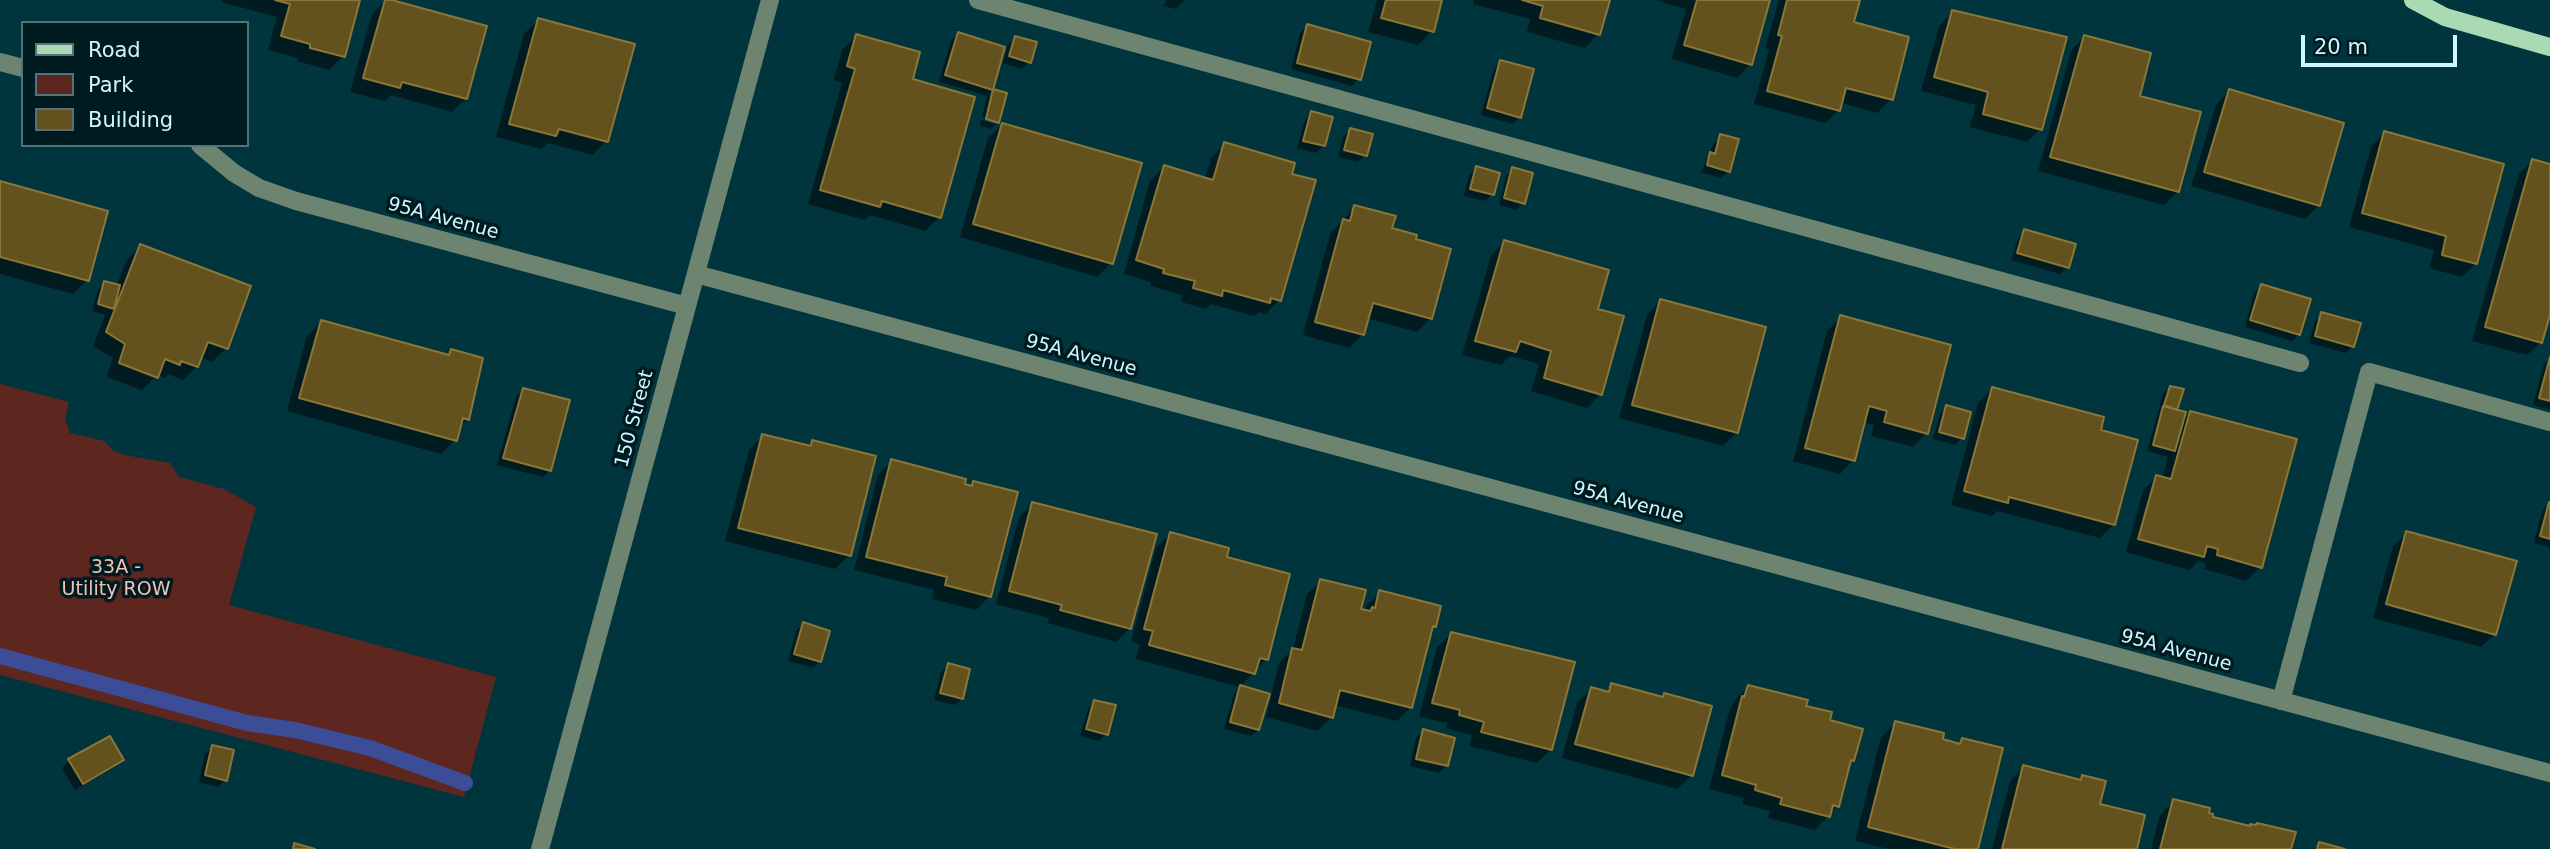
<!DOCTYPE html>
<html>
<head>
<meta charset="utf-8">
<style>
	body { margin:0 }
	#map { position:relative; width:2550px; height:849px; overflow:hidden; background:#01353d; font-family:"DejaVu Sans",sans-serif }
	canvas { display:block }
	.legend { position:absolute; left:21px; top:21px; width:228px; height:126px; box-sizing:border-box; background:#001b1f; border:2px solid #527379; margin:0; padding:9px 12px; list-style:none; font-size:21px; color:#cef7ff }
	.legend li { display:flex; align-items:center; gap:14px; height:35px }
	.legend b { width:35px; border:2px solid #527379 }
	.scale { position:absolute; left:2301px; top:35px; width:156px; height:32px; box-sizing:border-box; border:4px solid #cef7ff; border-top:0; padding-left:9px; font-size:21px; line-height:24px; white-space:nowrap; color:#cef7ff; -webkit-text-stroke:5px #001b1f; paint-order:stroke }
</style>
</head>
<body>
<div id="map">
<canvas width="2550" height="849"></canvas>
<ul class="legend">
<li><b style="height:9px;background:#aadab4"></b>Road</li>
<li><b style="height:19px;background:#5d261e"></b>Park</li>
<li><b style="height:19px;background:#63521d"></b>Building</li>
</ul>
<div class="scale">20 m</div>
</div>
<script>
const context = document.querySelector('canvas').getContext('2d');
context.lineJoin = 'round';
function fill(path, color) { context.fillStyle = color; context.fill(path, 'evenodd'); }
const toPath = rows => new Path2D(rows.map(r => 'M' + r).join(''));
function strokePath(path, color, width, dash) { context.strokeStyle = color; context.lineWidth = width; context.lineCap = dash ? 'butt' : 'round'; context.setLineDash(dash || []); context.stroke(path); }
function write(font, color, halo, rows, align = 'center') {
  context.font = font + ' "DejaVu Sans",sans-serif'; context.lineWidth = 7; context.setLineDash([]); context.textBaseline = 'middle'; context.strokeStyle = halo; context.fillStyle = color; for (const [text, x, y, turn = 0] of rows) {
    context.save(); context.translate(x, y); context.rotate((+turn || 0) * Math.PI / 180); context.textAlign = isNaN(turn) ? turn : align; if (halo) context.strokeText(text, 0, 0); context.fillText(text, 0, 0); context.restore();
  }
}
const green = toPath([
	[0,384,69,402,65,419,70,433,104,441,114,451,125,455,170,463,179,477,224,489,256,507,229,605,496,677,464,797,0,675]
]);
const shadow = toPath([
	[222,0,358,0,343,56,329,70,297,61,298,58,268,50,277,17,221,2],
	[386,0,466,98,452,112,391,95,385,101,350,92,372,14],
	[1166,0,1184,0,1176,9,1164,6],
	[1377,0,1441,0,1432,31,1418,45,1368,32],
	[1474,0,1608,0,1598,34,1585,48,1527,32,1530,19,1473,4],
	[1655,0,1768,0,1750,64,1737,78,1672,59,1686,9],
	[1779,0,1858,0,1852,23,1891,99,1877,113,1841,103,1839,110,1825,123,1754,104,1769,49,1765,48],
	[1953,12,2040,129,2027,142,1970,127,1976,105,1921,91,1939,26],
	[538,20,606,141,593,155,548,143,541,149,496,137,524,34],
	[1307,26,1359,79,1352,86,1291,69,1300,33],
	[958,34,1003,48,991,90,1005,94,998,122,991,129,980,126,981,120,995,124,995,120,982,117,987,96,939,82,951,41],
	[856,36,910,80,939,217,925,231,870,215,865,220,808,204,842,83,834,80,842,50],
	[2084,37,2138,97,2178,191,2164,205,2038,171,2071,51],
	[1015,38,1029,62,1022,69,1003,63,1008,45],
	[1501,62,1520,117,1513,124,1481,115,1494,69],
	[2229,91,2319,205,2305,219,2191,186,2216,105],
	[1312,113,1330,118,1323,146,1316,153,1297,148,1305,120],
	[1002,125,1111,263,1097,277,960,237,988,138],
	[1350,130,1365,155,1358,162,1338,157,1343,137],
	[2384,133,2476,263,2462,277,2429,268,2434,250,2349,227,2371,147],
	[1721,136,1728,171,1721,178,1701,172,1714,143],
	[1225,144,1279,300,1266,314,1259,312,1254,316,1211,304,1206,309,1181,302,1182,295,1150,286,1151,282,1124,274,1150,181,1164,167,1205,179,1211,158],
	[2533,160,2550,165,2550,308,2541,342,2527,355,2472,341,2519,174],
	[1476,168,1492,195,1485,201,1464,196,1469,175],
	[1513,169,1523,203,1516,210,1499,205,1506,176],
	[0,183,87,280,73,294,0,274],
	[1355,207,1390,230,1431,318,1417,332,1367,318,1363,334,1349,348,1303,335,1330,234],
	[2025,231,2067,267,2060,274,2011,260,2018,238],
	[1504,242,1595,311,1600,394,1587,408,1531,391,1539,364,1510,356,1501,365,1462,355,1491,256],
	[140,246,226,348,212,362,200,357,197,366,183,380,168,374,165,378,157,375,142,390,106,377,113,358,93,346,105,315,92,311,98,290,105,283,116,286,127,260],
	[2261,286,2299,334,2292,341,2245,327,2254,293],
	[1660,301,1737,432,1723,446,1619,418,1647,315],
	[2322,314,2353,346,2346,353,2309,343,2315,321],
	[1841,317,1926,433,1913,447,1871,436,1874,425,1863,422,1853,460,1840,474,1793,461,1827,331],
	[321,322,446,356,451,351,468,419,459,428,455,440,441,454,287,411,307,336],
	[2550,358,2550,410,2533,405,2544,364],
	[2170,387,2175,411,2181,421,2190,413,2260,567,2246,581,2204,569,2206,563,2198,561,2189,570,2126,552,2143,491,2156,477,2162,479,2168,457,2147,451,2163,394],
	[1992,389,2099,431,2114,524,2100,538,1997,511,1992,516,1951,505,1978,403],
	[523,390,550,470,543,477,497,465,516,397],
	[1947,407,1962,438,1955,445,1933,439,1940,414],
	[763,436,808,447,813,442,849,555,835,569,725,541,749,450],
	[892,461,969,487,973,483,989,597,976,610,932,599,934,590,854,570,878,475],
	[1033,504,1130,628,1116,642,1048,623,1049,618,996,604,1019,517],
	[2549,504,2550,504,2550,547,2534,543,2542,511],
	[2407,533,2495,634,2481,647,2373,618,2393,546],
	[1170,534,1225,559,1266,659,1240,687,1136,659,1140,644,1131,642,1156,548],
	[1321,581,1359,611,1365,612,1366,606,1380,592,1434,626,1430,630,1410,708,1397,721,1334,705,1331,717,1318,731,1266,717,1279,663,1293,649,1307,594],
	[803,624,819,661,813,668,788,661,796,631],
	[1451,634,1550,750,1537,763,1469,746,1472,735,1446,728,1448,723,1419,717,1437,647],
	[948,665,962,698,955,705,934,700,941,672],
	[1612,685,1661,698,1665,695,1710,707,1691,776,1677,789,1562,758,1577,703,1591,689,1604,693],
	[1241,687,1258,730,1251,736,1224,729,1234,694],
	[1748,687,1804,707,1827,721,1853,761,1847,766,1837,806,1815,830,1768,818,1770,811,1742,804,1744,798,1709,789,1729,712,1734,701],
	[1095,702,1106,734,1099,741,1080,736,1088,709],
	[1895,723,1957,745,1962,740,1976,849,1889,849,1855,841,1881,737],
	[1423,731,1452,739,1446,766,1439,773,1410,766,1416,738],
	[212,747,225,780,218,787,199,782,205,754],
	[122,760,115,767,75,790,62,768,69,761],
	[2024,767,2078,781,2083,777,2097,805,2135,849,1992,849,2010,781],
	[2174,801,2210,818,2289,849,2151,849,2160,815]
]);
const stream = toPath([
	[0,656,247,723,295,730,370,748,465,783]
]);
const building = toPath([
	[275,0,360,0,345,57,310,48,310,44,281,36,290,4,275,0],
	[385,0,392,0,487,26,467,99,402,82,400,88,363,78,385,0],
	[1386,0,1442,0,1434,32,1381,18,1386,0],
	[1522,0,1610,0,1600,35,1540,18,1543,6,1522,0],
	[1697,0,1770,0,1752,65,1684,45,1697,0],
	[1787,0,1860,0,1854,22,1909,37,1893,100,1846,88,1840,111,1767,91,1782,36,1778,35,1787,0],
	[1952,10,2067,37,2042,130,1983,114,1988,92,1934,77,1952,10],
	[538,18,635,44,608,142,559,129,556,136,509,124,538,18],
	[1307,24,1371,42,1361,80,1297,63,1307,24],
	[958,32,1005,47,993,90,945,75,958,32],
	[856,34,920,52,913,79,975,97,941,218,882,201,880,207,820,190,855,69,847,66,856,34],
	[2084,35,2151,53,2140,96,2201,112,2179,192,2050,157,2084,35],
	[1015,36,1037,42,1031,63,1009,56,1015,36],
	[1500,60,1534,69,1521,118,1487,108,1500,60],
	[993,89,1007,93,999,123,986,119,993,89],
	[2229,89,2344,123,2320,206,2204,172,2229,89],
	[1311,111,1333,117,1325,146,1303,141,1311,111],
	[1002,123,1142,163,1113,264,973,224,1002,123],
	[1350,128,1373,134,1367,156,1344,150,1350,128],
	[2384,131,2504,164,2477,264,2442,255,2446,236,2362,213,2384,131],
	[1720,134,1739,139,1730,172,1707,165,1710,152,1715,154,1720,134],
	[1224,142,1295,163,1292,174,1316,180,1281,301,1271,298,1270,303,1223,290,1222,296,1193,288,1195,281,1163,273,1164,269,1136,260,1164,165,1213,180,1224,142],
	[2532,159,2550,164,2550,315,2542,343,2485,327,2532,159],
	[1476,166,1500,173,1494,195,1470,189,1476,166],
	[1512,167,1533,173,1525,204,1504,198,1512,167],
	[0,181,108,211,89,281,0,257,0,181],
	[1354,205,1396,216,1392,228,1417,235,1416,239,1451,249,1432,319,1373,303,1364,335,1315,322,1343,219,1350,221,1354,205],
	[2024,229,2076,244,2069,268,2017,253,2024,229],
	[1504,240,1609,270,1598,309,1624,316,1602,395,1544,378,1551,351,1520,341,1516,352,1475,341,1504,240],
	[140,244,251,286,228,349,208,342,198,367,181,361,180,365,165,359,158,378,119,363,125,344,106,332,140,244],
	[104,281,120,285,114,309,98,304,104,281],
	[2261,284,2311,299,2300,335,2250,320,2261,284],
	[1660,299,1766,327,1738,433,1632,405,1660,299],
	[2321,312,2361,323,2354,347,2315,336,2321,312],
	[1840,315,1951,345,1928,434,1884,422,1887,411,1869,406,1855,461,1805,448,1840,315],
	[321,320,449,355,451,349,483,358,469,420,463,418,457,441,299,398,321,320],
	[2550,357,2550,401,2539,398,2550,357],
	[2170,386,2184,389,2177,410,2164,405,2170,386],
	[1992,387,2104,417,2101,430,2138,440,2115,525,2009,497,2008,503,1964,491,1992,387],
	[523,388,570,400,551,471,503,458,523,388],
	[1946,405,1971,412,1964,439,1939,432,1946,405],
	[2163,406,2186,412,2175,451,2153,445,2163,406],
	[2190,411,2297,439,2262,568,2217,555,2218,549,2207,546,2204,557,2138,539,2156,475,2171,479,2190,411],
	[762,434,811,446,812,440,876,456,851,556,738,528,762,434],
	[891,459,966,479,965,484,972,486,973,481,1018,492,991,597,945,585,947,577,866,557,891,459],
	[1032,502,1157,534,1131,629,1060,610,1062,605,1009,591,1032,502],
	[2549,502,2550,503,2550,539,2540,536,2549,502],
	[2406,531,2517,561,2496,635,2386,604,2406,531],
	[1170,532,1229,548,1227,557,1290,574,1268,660,1260,658,1255,674,1149,645,1153,631,1144,629,1170,532],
	[1320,579,1366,590,1361,609,1371,611,1372,607,1375,608,1379,590,1441,606,1436,627,1433,626,1412,708,1340,690,1333,718,1279,703,1292,648,1302,650,1320,579],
	[803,622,830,631,821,662,794,654,803,622],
	[1451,632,1575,662,1552,750,1481,732,1484,722,1459,715,1460,710,1432,703,1451,632],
	[948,663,970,669,963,699,940,693,948,663],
	[1611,683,1663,697,1664,693,1712,706,1693,776,1575,744,1591,687,1609,692,1611,683],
	[1240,685,1270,694,1259,730,1230,722,1240,685],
	[1748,685,1808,700,1806,706,1832,712,1830,720,1863,729,1854,761,1851,760,1839,807,1833,805,1830,817,1780,804,1782,798,1755,790,1756,785,1722,775,1742,696,1744,697,1748,685],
	[1094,700,1116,705,1108,735,1086,729,1094,700],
	[1895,721,1944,733,1943,739,1960,744,1962,738,2003,748,1978,849,1955,849,1868,827,1895,721],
	[1423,729,1455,738,1448,766,1416,759,1423,729],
	[110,736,124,760,83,784,68,759,110,736],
	[212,745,234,750,227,781,205,775,212,745],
	[2023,765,2081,780,2082,775,2106,781,2100,804,2145,815,2137,849,2002,849,2023,765],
	[2173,799,2210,808,2209,813,2213,814,2213,817,2250,826,2250,824,2256,825,2257,823,2296,832,2291,849,2160,849,2173,799],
	[2319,842,2345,849,2317,849,2319,842],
	[294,843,315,849,293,849,294,843]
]);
const minor = toPath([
	[978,0,2300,363],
	[0,62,23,68],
	[200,145,234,173,259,188,296,201,687,306],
	[696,274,2550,773],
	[2281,701,2369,372,2550,422],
	[540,849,770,0]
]);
const major = toPath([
	[2413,0,2445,17,2550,47]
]);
const streetNames = [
	["95A Avenue",443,219,15],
	["95A Avenue",1081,356,15],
	["150 Street",635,419,-75],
	["95A Avenue",1628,503,15],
	["95A Avenue",2176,651,15]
];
const parkNames = [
	["33A -",116,568],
	["Utility ROW",116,590]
];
fill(green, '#5d261e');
fill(shadow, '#0007');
strokePath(stream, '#3c4d98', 16);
fill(building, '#63521d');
strokePath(building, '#8b7637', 2);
strokePath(minor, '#6d8471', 18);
strokePath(major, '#aadab4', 18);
write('19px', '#cef7ff', '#001b1f', streetNames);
write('19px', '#f3c0b6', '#001b1f', parkNames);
</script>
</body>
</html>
